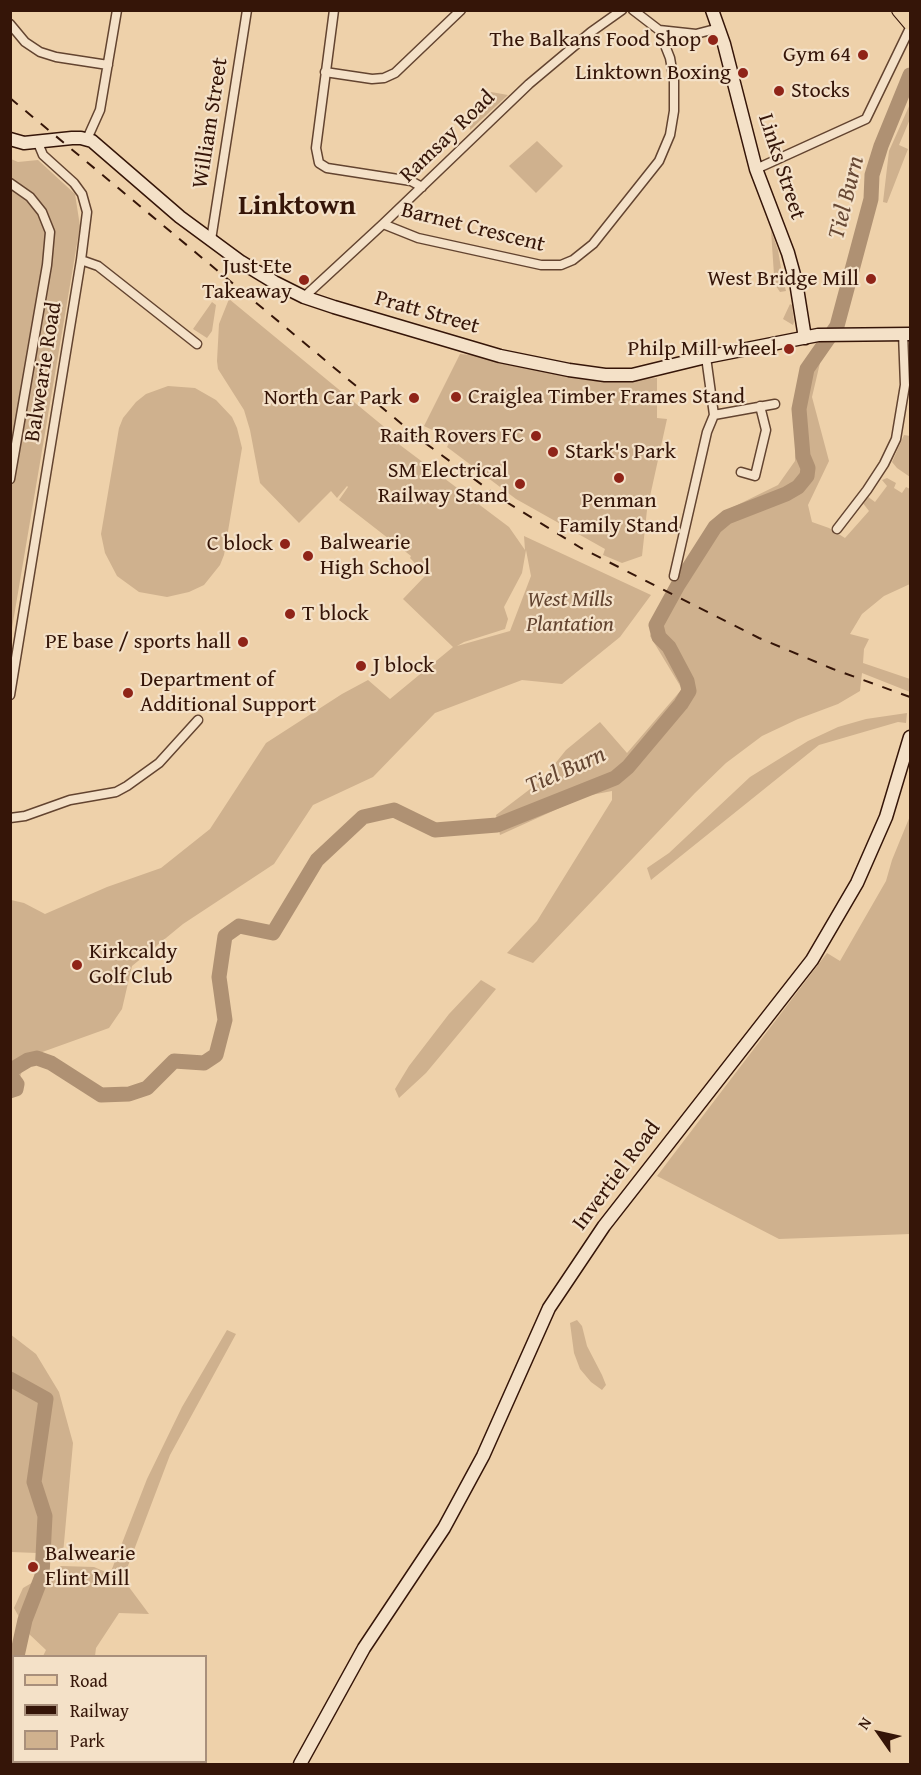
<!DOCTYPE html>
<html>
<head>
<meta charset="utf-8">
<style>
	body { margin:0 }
	#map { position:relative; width:921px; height:1775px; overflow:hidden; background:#eed1aa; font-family:"Gentium Book Plus",serif }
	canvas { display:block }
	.frame { position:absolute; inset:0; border:12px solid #351508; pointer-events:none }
	.legend { position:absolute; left:12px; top:1655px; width:195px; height:108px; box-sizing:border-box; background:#f4e1c8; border:2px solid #a88f7b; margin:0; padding:8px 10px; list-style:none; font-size:18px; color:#351508 }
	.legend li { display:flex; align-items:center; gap:12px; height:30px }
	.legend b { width:30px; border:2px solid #a88f7b }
	.north { position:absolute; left:849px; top:1703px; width:60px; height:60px; -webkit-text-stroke:4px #f4e1c8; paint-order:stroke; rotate:304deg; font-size:16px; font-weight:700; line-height:24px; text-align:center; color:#351508 }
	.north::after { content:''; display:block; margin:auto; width:21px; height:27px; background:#351508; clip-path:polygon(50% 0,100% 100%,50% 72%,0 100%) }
</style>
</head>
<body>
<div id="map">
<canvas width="921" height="1775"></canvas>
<div class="frame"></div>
<ul class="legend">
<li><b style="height:8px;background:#eed1aa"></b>Road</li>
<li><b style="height:8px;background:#351508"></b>Railway</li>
<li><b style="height:16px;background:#cfb18e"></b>Park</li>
</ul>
<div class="north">N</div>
</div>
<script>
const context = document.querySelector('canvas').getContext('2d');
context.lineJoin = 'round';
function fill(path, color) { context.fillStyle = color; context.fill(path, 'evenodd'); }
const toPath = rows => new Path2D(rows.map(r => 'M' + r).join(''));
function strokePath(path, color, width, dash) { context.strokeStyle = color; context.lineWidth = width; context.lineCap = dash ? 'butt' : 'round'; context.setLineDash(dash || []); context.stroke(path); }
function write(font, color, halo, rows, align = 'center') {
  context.font = font + ' "Gentium Book Plus",serif'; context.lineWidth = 4.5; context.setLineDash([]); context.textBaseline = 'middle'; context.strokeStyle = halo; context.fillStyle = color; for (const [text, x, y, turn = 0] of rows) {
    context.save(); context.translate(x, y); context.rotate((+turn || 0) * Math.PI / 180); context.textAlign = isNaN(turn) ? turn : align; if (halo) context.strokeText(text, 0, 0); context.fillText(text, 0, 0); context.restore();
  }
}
const green = toPath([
	[491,92,508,95,470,130,470,112],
	[910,104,910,119,899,145,908,149,887,203,883,202,889,151],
	[537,141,563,166,536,193,509,166],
	[11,159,18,162,38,160,75,194,80,226,11,634],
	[771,230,778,250,781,268,779,269,780,275,782,275,786,291,780,292,776,286,774,275],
	[229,299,394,435,392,439,509,527,525,550,524,536,651,595,620,637,562,684,522,680,435,713,373,777,313,805,274,864,183,924,132,966,122,1009,109,1028,34,1055,22,1071,15,1092,11,1096,11,900,24,903,45,914,107,887,161,868,210,829,266,743,342,694,368,680,390,699,453,647,403,599,426,575,410,558,411,556,339,500,348,487,347,486,337,498,331,491,299,523,260,483,250,430,244,410,218,369,217,361,219,324],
	[526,550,531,576,510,631,457,646,464,642,505,629,508,619,504,607,522,573],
	[212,302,216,305,212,331,207,338,193,329],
	[790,304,792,305,794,322,793,325,783,319],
	[811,353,820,363,812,397,829,461,808,505,812,522,829,528,845,538,869,511,862,502,867,496,875,502,887,486,882,480,887,478,896,483,894,488,902,493,906,487,910,489,909,498,910,498,910,584,884,596,862,614,850,634,869,639,864,649,863,663,910,679,910,692,862,673,860,691,838,704,798,719,762,736,726,763,695,793,533,963,507,953,537,921,612,800,612,791,586,796,500,835,496,815,542,780,566,750,600,722,627,753,682,689,650,636,655,623,707,530,725,511,778,485,795,461,795,396],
	[460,354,481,356,575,378,594,381,657,378,657,418,667,419,647,510,642,556,622,563,603,555,605,549,516,499,447,447,451,439,424,426],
	[168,386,195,388,216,400,232,417,237,428,242,448,224,555,220,565,204,585,189,592,167,597,139,592,117,576,105,553,101,534,119,428,123,418,136,402,146,394],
	[904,435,910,436,910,477,897,468,892,462],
	[907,713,906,723,898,722,819,745,651,880,647,868,669,853,750,777,808,741,838,727,866,719],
	[910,816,910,1234,779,1239,657,1176,827,953,840,961,886,881,892,860],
	[481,980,496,989,426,1073,399,1098,395,1089,409,1066,449,1014],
	[577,1320,582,1326,587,1346,602,1375,606,1385,602,1390,591,1382,580,1369,574,1353,570,1323],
	[227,1330,236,1334,170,1455,123,1579,149,1614,119,1613,96,1648,95,1656,43,1656,46,1650,28,1633,14,1608,23,1588,61,1566,94,1567,110,1574,147,1479,182,1407],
	[10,1334,36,1354,59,1392,73,1443,63,1554,11,1552],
	[13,1705,14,1762,27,1762,27,1764,11,1764,11,1710]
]);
const river = toPath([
	[10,1091,16,1089,17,1084,11,1076,13,1069,28,1060,37,1058,51,1063,101,1095,129,1094,147,1088,174,1061,204,1063,216,1055,225,1020,219,977,225,936,239,926,273,933,317,860,363,817,394,810,435,830,497,825,615,778,628,767,681,704,689,691,687,681,669,647,659,637,656,625,678,585,715,527,727,517,786,494,798,487,807,476,808,468,803,456,799,409,807,369,837,326,871,199,872,175,881,146,910,75],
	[10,1379,46,1399,34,1482,45,1516,42,1576,25,1620,17,1656],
	[10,1677,14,1671]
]);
const street = toPath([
	[334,10,316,148,319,163,327,168,411,181,422,187],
	[633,10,659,30,696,34,719,28],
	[10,24,25,42,40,52,56,57,108,65],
	[325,72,372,79,384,78,395,73,461,10],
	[87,139,100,110,117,10],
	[756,169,866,119,910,28],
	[10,183,30,197,42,212,50,232,47,265,10,479],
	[383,224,418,238,541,265,561,265,573,260,593,244,659,161,670,135,674,111,674,81,670,58,659,30],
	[211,240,247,10],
	[81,260,98,266,197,344],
	[304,297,383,224,529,84,591,32,622,10],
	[714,415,775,404],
	[741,472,755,476,766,430,760,406],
	[837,529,867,490,884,464,896,439,905,385,903,333],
	[674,576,707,432,714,415,706,357],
	[10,695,81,260,87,212,82,194,74,183,43,155,38,143],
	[10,818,25,816,70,800,116,792,127,786,159,763,198,720]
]);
const secondary = toPath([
	[712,10,724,44,756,169,788,253,796,282,805,338],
	[10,139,24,143,72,138,81,138,92,141,180,217,241,262,274,282,304,297,334,307,500,356,569,370,605,375,632,375,706,357,818,335,910,334],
	[300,1764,364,1648,444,1528,483,1456,549,1308,604,1226,812,960,857,883,886,817,910,737]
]);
const primary = toPath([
	[899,10,910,23]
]);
const rail = toPath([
	[10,98,421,440,500,498,581,548,759,638,833,669,910,697]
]);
const markers = [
	[713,40,6,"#8f2418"],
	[863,55,6,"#8f2418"],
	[743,73,6,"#8f2418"],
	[779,91,6,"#8f2418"],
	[871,279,6,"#8f2418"],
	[304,280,6,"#8f2418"],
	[789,349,6,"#8f2418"],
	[456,397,6,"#8f2418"],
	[414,398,6,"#8f2418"],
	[536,436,6,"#8f2418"],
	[553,452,6,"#8f2418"],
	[619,478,6,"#8f2418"],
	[520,484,6,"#8f2418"],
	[285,544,6,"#8f2418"],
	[308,556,6,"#8f2418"],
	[290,614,6,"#8f2418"],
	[243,642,6,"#8f2418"],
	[361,666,6,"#8f2418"],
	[128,693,6,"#8f2418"],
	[77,965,6,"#8f2418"],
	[33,1567,6,"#8f2418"]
];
const poiNames = [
	["The Balkans Food Shop",701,40],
	["Gym 64",851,55],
	["Linktown Boxing",731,73],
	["Stocks",791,91,"left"],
	["Just Ete",292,267],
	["Takeaway",292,292],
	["West Bridge Mill",859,279],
	["Philp Mill wheel",777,349],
	["Craiglea Timber Frames Stand",468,397,"left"],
	["North Car Park",402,398],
	["Raith Rovers FC",524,436],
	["Stark's Park",565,452,"left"],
	["SM Electrical",508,471],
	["Railway Stand",508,496],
	["Penman",619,501,"center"],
	["Family Stand",619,526,"center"],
	["Balwearie",320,543,"left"],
	["High School",320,568,"left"],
	["C block",273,544],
	["T block",302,614,"left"],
	["PE base / sports hall",231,642],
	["J block",373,666,"left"],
	["Department of",140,680,"left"],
	["Additional Support",140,705,"left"],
	["Kirkcaldy",89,952,"left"],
	["Golf Club",89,977,"left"],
	["Balwearie",45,1554,"left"],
	["Flint Mill",45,1579,"left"]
];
const streetNames = [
	["William Street",211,123,-81],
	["Ramsay Road",448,137,-44],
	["Links Street",781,167,72],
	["Barnet Crescent",473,228,14],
	["Pratt Street",427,313,16],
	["Balwearie Road",44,372,-81],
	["Invertiel Road",617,1176,-53]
];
const parkNames = [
	["West Mills",570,600],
	["Plantation",570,625]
];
const waterNames = [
	["Tiel Burn",847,198,-76],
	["Tiel Burn",566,771,-24]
];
const districtNames = [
	["Linktown",297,207]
];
fill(green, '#cfb18e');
strokePath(river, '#af9173', 15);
strokePath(street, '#634430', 11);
strokePath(secondary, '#351508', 15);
strokePath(primary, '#351508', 16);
strokePath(street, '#f4e1c8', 8);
strokePath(secondary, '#f4e1c8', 12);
strokePath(primary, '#eed1aa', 14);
strokePath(rail, '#351508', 2, [10, 10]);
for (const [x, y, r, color] of markers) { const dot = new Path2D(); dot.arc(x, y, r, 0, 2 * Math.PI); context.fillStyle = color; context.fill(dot); strokePath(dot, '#f4e1c8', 2); }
write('22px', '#351508', '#f4e1c8', poiNames, 'right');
write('22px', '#351508', '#f4e1c8', streetNames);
write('italic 22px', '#634430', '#f4e1c8', parkNames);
write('italic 24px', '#664733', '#f4e1c8', waterNames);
write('bold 28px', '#351508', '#f4e1c8', districtNames);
</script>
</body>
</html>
